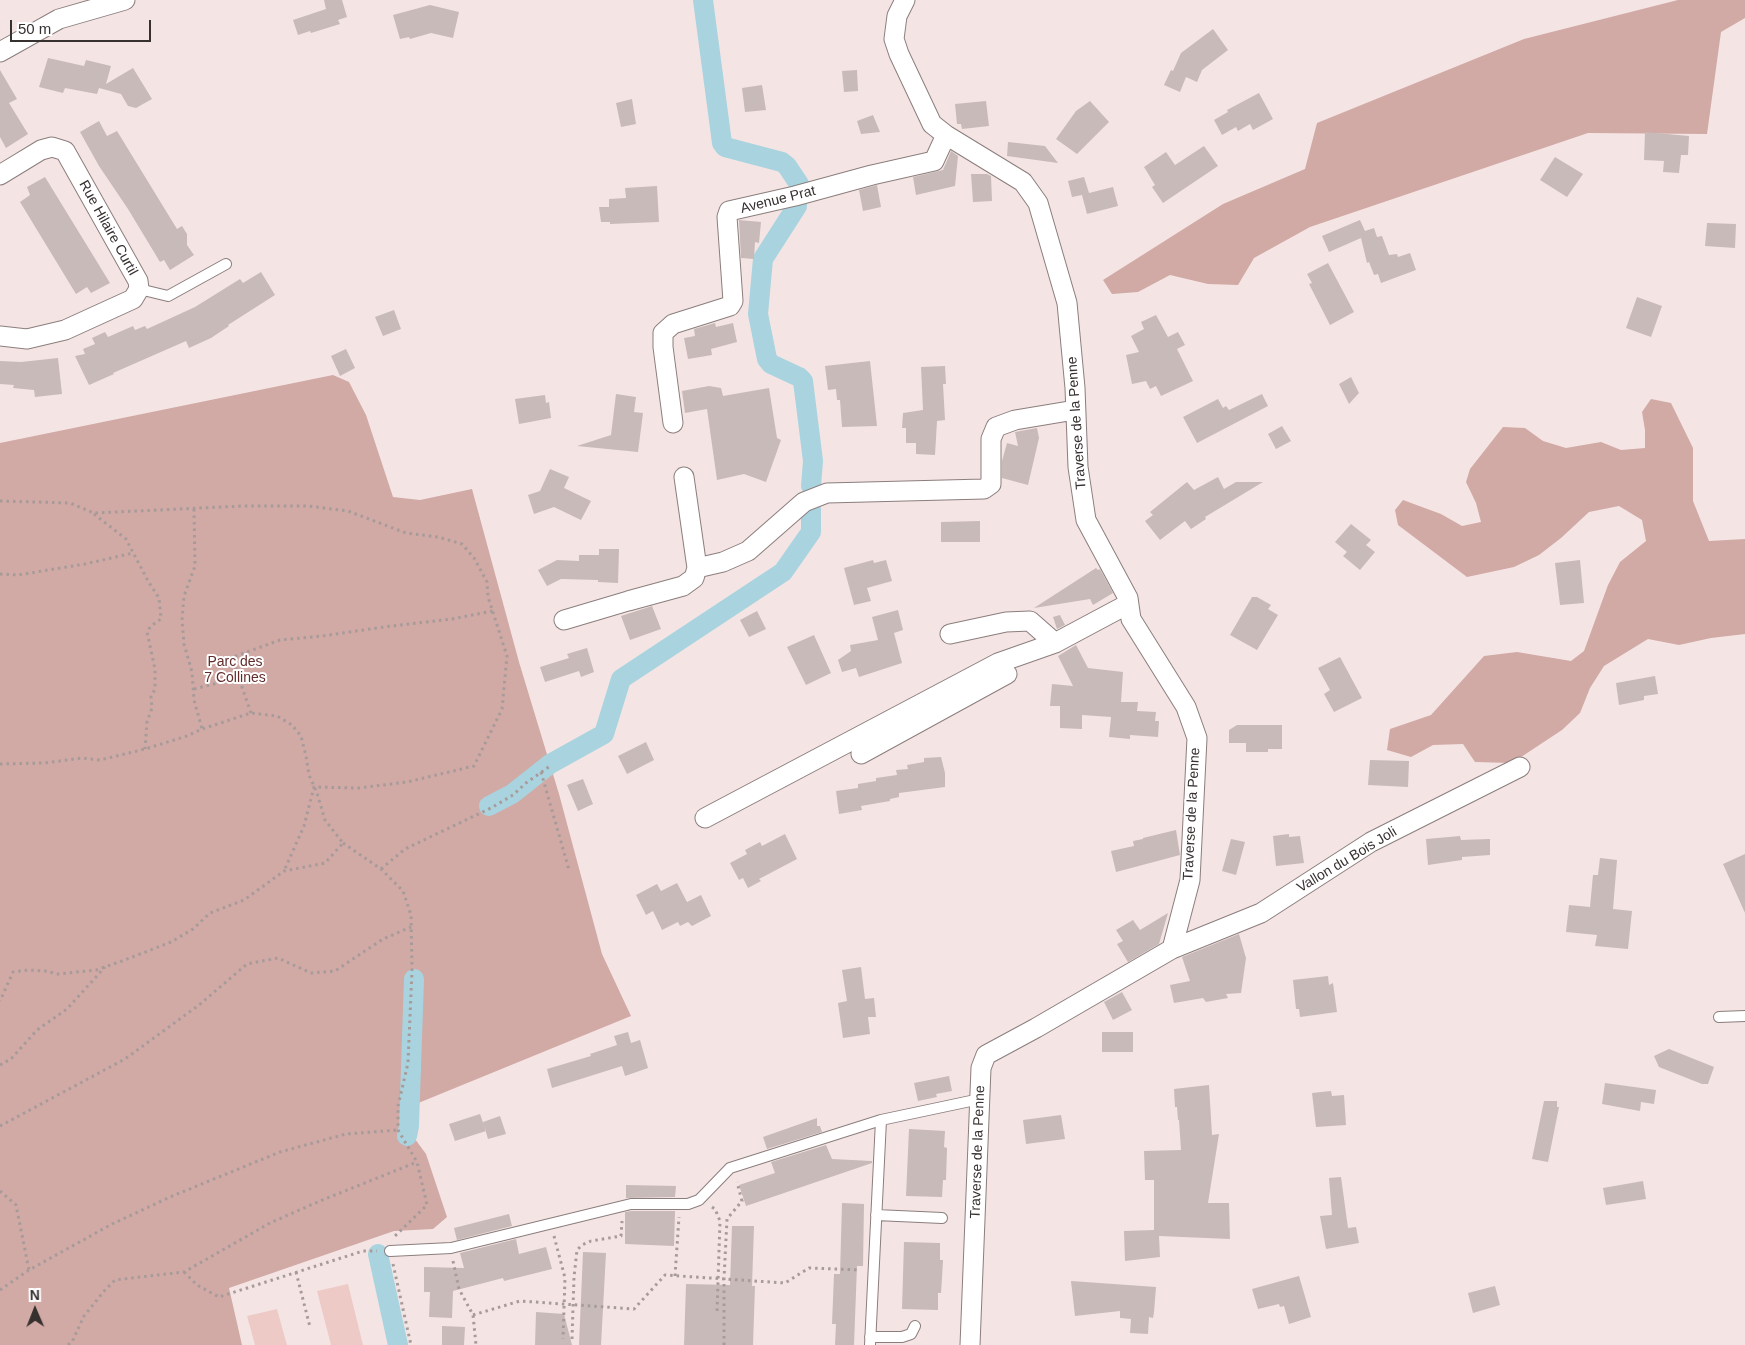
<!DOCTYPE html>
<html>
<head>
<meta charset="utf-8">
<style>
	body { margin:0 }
	#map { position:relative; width:1745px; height:1345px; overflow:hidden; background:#f4e5e4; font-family:Helvetica,sans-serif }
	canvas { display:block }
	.north { position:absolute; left:10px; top:1285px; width:50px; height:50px; -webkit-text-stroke:4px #fff; paint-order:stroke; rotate:359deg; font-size:14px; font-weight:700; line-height:20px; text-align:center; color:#36302f }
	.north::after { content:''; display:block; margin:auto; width:18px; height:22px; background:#36302f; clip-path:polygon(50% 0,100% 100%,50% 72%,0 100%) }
	.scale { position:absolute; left:10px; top:20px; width:141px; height:22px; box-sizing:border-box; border:2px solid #36302f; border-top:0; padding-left:6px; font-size:15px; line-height:18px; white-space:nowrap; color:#36302f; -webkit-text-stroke:4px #fff; paint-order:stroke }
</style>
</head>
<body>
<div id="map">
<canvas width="1745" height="1345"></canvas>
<div class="north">N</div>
<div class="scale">50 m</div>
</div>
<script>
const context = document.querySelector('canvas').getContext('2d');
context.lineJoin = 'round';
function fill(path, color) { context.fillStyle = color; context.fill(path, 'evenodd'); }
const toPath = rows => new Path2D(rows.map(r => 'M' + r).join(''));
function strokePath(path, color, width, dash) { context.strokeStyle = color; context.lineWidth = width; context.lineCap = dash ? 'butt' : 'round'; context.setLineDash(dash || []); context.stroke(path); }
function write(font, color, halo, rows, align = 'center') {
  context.font = font + ' Helvetica,sans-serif'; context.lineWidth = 4; context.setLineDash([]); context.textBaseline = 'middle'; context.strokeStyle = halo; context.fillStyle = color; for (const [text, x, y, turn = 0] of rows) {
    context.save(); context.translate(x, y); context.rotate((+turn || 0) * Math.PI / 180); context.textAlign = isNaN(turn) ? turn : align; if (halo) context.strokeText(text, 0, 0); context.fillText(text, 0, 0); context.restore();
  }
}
const green = toPath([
	[348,1284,363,1345,331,1345,317,1291],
	[277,1309,287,1345,255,1345,247,1316]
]);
const forest = toPath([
	[1678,0,1745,0,1745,18,1721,32,1707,134,1588,133,1310,227,1254,258,1238,285,1208,284,1170,275,1138,292,1112,294,1103,280,1223,204,1305,169,1317,123,1524,39],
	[333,375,349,382,366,415,393,497,420,500,472,489,519,662,559,794,602,954,631,1016,411,1106,404,1124,426,1154,447,1217,433,1229,394,1231,229,1288,242,1345,0,1345,0,443],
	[1651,399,1671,403,1693,448,1693,501,1709,541,1745,539,1745,634,1711,638,1679,645,1648,639,1604,666,1590,688,1580,713,1562,730,1512,763,1475,762,1463,744,1433,745,1411,757,1387,750,1390,729,1431,715,1484,656,1517,652,1571,661,1584,651,1608,585,1620,562,1646,541,1642,520,1619,506,1589,512,1561,538,1539,555,1514,567,1467,577,1398,525,1395,510,1403,500,1441,514,1462,526,1481,522,1476,503,1466,482,1470,469,1503,427,1525,428,1543,441,1566,448,1601,442,1621,450,1645,448,1645,430,1642,412]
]);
const canal = toPath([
	[703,0,722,143,725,147,782,162,787,166,799,184,799,188],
	[797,206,763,259,758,314,767,359,771,364,799,377,803,381,813,461,811,486],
	[489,806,512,794,550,764,604,734,621,679,783,572,811,532,811,509],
	[407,1136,409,1126,414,979],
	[378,1254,398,1345]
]);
const building = toPath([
	[324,0,342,0,347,17,338,20,340,24,311,33,310,31,298,35,293,20,326,9],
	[430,5,459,12,453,38,431,33,410,39,409,37,400,39,393,15],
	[1213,29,1228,50,1202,70,1197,82,1186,77,1180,92,1164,85,1171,70,1173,71,1181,53],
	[48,58,84,66,86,60,111,66,106,84,133,68,152,99,136,108,128,106,121,94,99,88,97,94,65,88,63,93,39,87],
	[0,70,17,99,9,103,28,134,6,148,0,137],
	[857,70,858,91,844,92,842,71],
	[762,85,766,110,745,112,742,88],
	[1259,93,1273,119,1253,130,1250,124,1238,131,1236,127,1222,135,1214,120,1228,112,1227,110],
	[632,99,636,124,621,127,616,103],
	[986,101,989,126,962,129,961,124,957,124,955,104],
	[1090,101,1109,122,1077,154,1056,139,1076,111],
	[873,115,880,132,861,134,857,121],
	[99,121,107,136,117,131,177,229,182,226,187,234,187,245,194,255,170,270,164,260,160,262,128,209,99,166,80,132],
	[1645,132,1689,136,1688,155,1681,155,1679,173,1663,172,1664,161,1644,160],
	[1008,142,1045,146,1058,163,1007,156],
	[1204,146,1218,166,1163,203,1152,187,1155,185,1144,167,1166,152,1175,165],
	[951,151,958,156,955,186,916,195,913,177,943,170],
	[1555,157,1583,174,1567,197,1540,180],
	[971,174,987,174,991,176,992,201,973,202],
	[45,177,110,283,91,293,87,287,76,294,20,202,30,195,27,187],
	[1084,177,1089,193,1113,187,1118,206,1087,214,1082,195,1072,197,1068,181],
	[877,185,881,207,863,211,859,190],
	[657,186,659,222,610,224,610,222,601,222,599,207,609,207,609,199,626,198,625,188],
	[739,220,761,222,759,243,755,242,754,259,741,258],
	[1360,220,1365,231,1374,228,1377,237,1382,236,1389,255,1397,254,1398,257,1410,253,1416,270,1381,283,1378,274,1374,275,1369,262,1367,263,1361,238,1329,252,1322,236],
	[1707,223,1736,224,1735,248,1705,246],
	[1328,263,1354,312,1330,325,1309,284,1312,283,1307,274],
	[261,272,275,295,228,325,229,326,211,338,189,348,186,341,113,373,114,374,89,385,75,356,85,354,83,349,95,344,92,338,105,332,108,337,133,326,135,330,145,326,147,329,195,307,240,279,243,283],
	[1637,297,1662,306,1651,337,1626,328],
	[394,310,401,329,383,336,375,317],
	[1156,315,1168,337,1178,332,1185,345,1177,349,1193,381,1161,396,1156,386,1150,389,1146,381,1132,384,1126,355,1139,352,1131,336,1144,329,1141,322],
	[715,323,716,327,733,323,737,342,711,349,712,355,688,359,684,338,695,336,694,329],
	[346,349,355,368,340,376,331,356],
	[58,358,62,394,35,397,34,390,13,388,14,385,0,384,0,361,21,362],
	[870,361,877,426,842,427,840,400,837,400,836,389,828,390,825,366],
	[945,366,946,384,943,384,945,420,937,421,935,455,916,454,916,443,906,443,906,428,902,428,903,413,923,410,921,367],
	[1351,377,1359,393,1349,404,1339,384],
	[709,386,721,388,723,396,769,388,777,438,781,440,766,482,744,474,717,480,707,409,685,413,682,391],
	[616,394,636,397,634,412,643,413,638,452,577,446,611,435],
	[1262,394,1268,406,1197,443,1183,417,1218,399,1223,408,1226,406,1229,410],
	[545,395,546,403,549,402,551,418,519,424,515,399],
	[1282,426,1291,441,1276,449,1268,434],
	[1037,428,1039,438,1028,485,1002,478,1002,461,1007,443,1018,446,1015,432],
	[550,469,569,477,564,488,591,501,581,520,554,507,534,514,528,495,540,491],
	[1218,477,1224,489,1236,482,1263,482,1205,517,1206,519,1191,529,1185,521,1160,540,1145,521,1153,515,1150,512,1187,482,1194,490],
	[980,521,980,542,941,542,941,522],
	[1351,524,1371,540,1366,545,1375,552,1360,570,1343,556,1347,552,1335,542],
	[599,549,619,549,618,583,598,582,598,580,561,579,547,586,538,570,557,560,579,561,579,555,599,555],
	[873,560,874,563,886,560,892,581,867,588,871,601,854,605,844,568],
	[1580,560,1584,603,1560,605,1555,563],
	[1096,568,1098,570,1100,569,1113,593,1093,605,1090,599,1034,608],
	[1252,597,1257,597,1271,605,1268,609,1278,615,1257,650,1230,635],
	[652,606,661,629,630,640,621,616],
	[898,610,903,630,894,633,902,663,859,677,856,668,842,672,838,660,851,651,850,645,878,640,872,617],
	[757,611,766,629,749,637,740,620],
	[1060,615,1065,625,1057,629,1053,617],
	[814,635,831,673,806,685,787,647],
	[1076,645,1088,668,1123,672,1121,702,1138,702,1137,711,1156,712,1155,721,1159,721,1158,737,1130,735,1130,739,1109,737,1111,717,1082,715,1082,729,1060,728,1060,706,1050,706,1052,684,1073,686,1058,656],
	[587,648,594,672,581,677,579,671,545,682,540,667,569,658,567,654],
	[1340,657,1362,698,1334,712,1324,694,1330,690,1318,668],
	[1655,676,1658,694,1644,696,1644,700,1619,705,1616,683],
	[1237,725,1282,725,1282,749,1268,749,1268,752,1246,752,1246,743,1229,743,1229,730],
	[646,742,654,760,627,774,618,756],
	[941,757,945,773,945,787,899,793,899,797,890,799,890,801,861,806,862,810,839,814,836,791,858,788,858,784,876,781,876,778,897,775,896,770,908,769,907,765,924,762,924,758],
	[1370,760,1409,761,1408,787,1368,785],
	[583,779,593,804,578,811,567,785],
	[1176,830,1180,855,1116,872,1111,851,1134,846,1133,841,1143,839,1143,838],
	[785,834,797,859,759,879,761,881,748,888,743,878,739,880,730,863,747,854,745,850,760,842,762,846],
	[1289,834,1289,837,1300,836,1304,863,1276,866,1273,836],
	[1460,836,1461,840,1490,839,1490,855,1462,857,1462,860,1428,865,1426,839],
	[1231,839,1245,842,1236,875,1222,871],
	[1745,854,1745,913,1723,864],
	[1600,858,1617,860,1613,909,1632,911,1628,949,1595,946,1597,935,1566,932,1569,905,1590,907,1593,875,1598,875],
	[677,883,687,902,701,895,711,916,692,926,688,922,680,926,678,922,662,930,653,911,646,915,636,895,657,884,661,891],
	[1168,913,1159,944,1128,962,1117,944,1123,941,1116,930,1133,920,1140,930],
	[1239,934,1246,958,1241,993,1226,994,1228,998,1206,1002,1203,998,1174,1003,1170,985,1190,981,1182,957],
	[861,967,865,999,874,998,876,1017,868,1017,870,1034,843,1038,838,1003,847,1001,842,970],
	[1328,976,1329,985,1333,983,1337,1012,1300,1017,1299,1009,1296,1009,1293,980],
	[1122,992,1132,1010,1113,1020,1104,1002],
	[628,1032,631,1043,640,1040,648,1068,625,1076,622,1066,552,1088,547,1069,591,1056,590,1054,617,1045,614,1036],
	[1102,1032,1133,1032,1133,1052,1102,1052],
	[1669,1049,1714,1067,1708,1084,1702,1084,1659,1067,1654,1056],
	[949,1076,952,1091,936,1094,937,1097,918,1101,914,1083],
	[1605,1083,1656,1090,1654,1104,1641,1102,1640,1111,1602,1104],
	[1209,1085,1212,1135,1219,1134,1208,1203,1229,1203,1230,1239,1159,1236,1160,1257,1125,1261,1124,1231,1154,1230,1154,1180,1145,1180,1144,1151,1181,1150,1179,1120,1178,1120,1177,1107,1175,1107,1174,1089],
	[1331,1091,1332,1096,1344,1095,1346,1125,1316,1127,1312,1093],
	[1544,1101,1557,1101,1557,1107,1559,1107,1548,1162,1532,1159],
	[480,1114,486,1131,455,1141,449,1124],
	[1061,1115,1065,1139,1026,1144,1023,1120],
	[500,1116,506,1134,488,1139,483,1122],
	[817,1118,817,1126,820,1126,822,1132,767,1149,763,1137],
	[909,1129,945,1131,944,1147,947,1148,946,1180,943,1180,942,1197,906,1196],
	[826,1145,832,1159,872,1161,872,1163,746,1206,739,1185,775,1173,771,1162],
	[1341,1177,1348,1228,1356,1227,1359,1243,1326,1249,1320,1216,1332,1215,1329,1178],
	[1643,1181,1646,1199,1606,1205,1603,1188],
	[626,1185,676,1186,675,1197,626,1198],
	[842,1203,864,1204,863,1266,857,1266,854,1345,835,1345,836,1324,832,1324,834,1274,840,1274],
	[632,1211,675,1211,674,1246,625,1244,625,1212],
	[509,1214,512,1226,457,1240,454,1228],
	[732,1226,754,1226,752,1286,755,1286,753,1345,684,1345,686,1284,730,1285],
	[516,1239,519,1254,546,1247,552,1269,504,1281,503,1278,453,1291,452,1318,429,1317,430,1292,424,1292,424,1267,464,1268,460,1253],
	[904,1242,940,1243,940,1260,943,1260,942,1278,941,1293,938,1293,938,1310,902,1309],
	[583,1252,606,1253,601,1345,579,1345],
	[1299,1276,1311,1317,1289,1324,1284,1306,1280,1307,1279,1304,1258,1309,1252,1289],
	[1071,1281,1156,1287,1154,1312,1153,1318,1149,1317,1148,1334,1130,1333,1131,1319,1120,1318,1120,1311,1075,1316],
	[1495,1286,1500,1305,1473,1313,1468,1293],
	[536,1312,564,1314,572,1345,535,1345],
	[442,1326,465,1327,464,1345,442,1345]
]);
const path = toPath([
	[0,501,70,503,94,513,243,506,308,506,348,511,406,533,438,537,462,544,474,558,487,582,488,597,507,656,502,709,474,766,407,782,359,788,314,787,304,826,284,871],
	[194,509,195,566,184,596,182,620,184,644,192,672,194,700,202,729],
	[94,514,126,539,148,581,159,598,161,619,151,626,147,632,155,669,155,689,151,697,152,708,147,722,145,749],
	[0,574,18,575,85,564,133,553],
	[194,689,226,681,239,676],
	[251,713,236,670,236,656,280,640,322,636,391,626,452,619,493,611],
	[0,764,44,763,83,758,100,760,145,749,187,736,202,729,251,713,277,716,292,725,301,736,306,756,309,775,317,793,325,820,343,843,325,863,284,871,244,900,210,913,193,929,171,942,122,961,96,970,58,974,45,971,29,970,13,972,0,1001],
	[541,772,569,870],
	[343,843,381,869,403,891,411,915,412,970,408,1063,398,1106,398,1130,417,1162,427,1205,395,1236],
	[381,869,405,849,491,808,513,795,526,783,550,766],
	[0,1065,11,1059,37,1030,67,1009,105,967],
	[0,1126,125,1059,199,1005,247,964,278,958,311,973,335,971,383,939,411,927],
	[0,1191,16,1205,29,1270],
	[712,1207,715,1209,720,1221,717,1313],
	[554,1236,565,1278,563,1339],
	[453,1261,459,1289,473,1315,476,1345],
	[393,1264,411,1345],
	[184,1272,197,1285,219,1297,363,1251,377,1251],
	[296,1272,310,1327],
	[675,1276,679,1217],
	[0,1290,29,1270,112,1224,170,1197,280,1152,346,1134,398,1130],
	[473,1315,520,1301,634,1309,665,1275,785,1283,809,1268,860,1270],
	[572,1339,574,1277,577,1250,582,1245,591,1241,621,1236,622,1221],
	[68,1345,72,1342,84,1316,105,1290,115,1280,184,1272,270,1223,320,1201,417,1162],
	[724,1345,724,1279,727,1219,742,1201,737,1182]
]);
const service = toPath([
	[139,289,168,296,226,264],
	[1719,1017,1745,1016],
	[876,1215,942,1218],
	[390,1251,451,1248,631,1204,688,1204,699,1200,730,1168,881,1120,980,1099],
	[870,1337,902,1337,911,1334,915,1326],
	[870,1345,881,1120]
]);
const minor = toPath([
	[905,0,897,16,894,39,899,54,932,124,946,135,1023,182,1038,203,1067,303,1075,388,1078,467,1086,520,1128,598,1131,619,1186,707,1197,738,1190,880,1172,949,1036,1028,986,1055,981,1068,970,1345],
	[0,52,59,19,125,0],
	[0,175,41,150,52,147,65,151,138,281,139,289,133,299,65,330,27,339,0,336],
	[673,423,663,347,663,333,673,324,730,306,733,301,727,217,729,211,795,196,872,175,934,161,946,135],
	[697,568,723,562,748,551,804,502,827,493,984,489,991,484,991,439,996,427,1015,420,1075,410],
	[564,620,628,601,683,586,694,578,697,568,684,477],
	[950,634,1006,622,1030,621,1055,643],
	[861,754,1007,674],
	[705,818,998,663,1055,643,1128,604],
	[1172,949,1261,913,1371,842,1520,767]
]);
const streetNames = [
	["Avenue Prat",778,200,-14],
	["Rue Hilaire Curtil",108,228,61],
	["Traverse de la Penne",1077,423,-94],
	["Traverse de la Penne",1192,814,-87],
	["Vallon du Bois Joli",1347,860,-31],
	["Traverse de la Penne",978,1152,-88]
];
const parkNames = [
	["Parc des",235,662],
	["7 Collines",235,678]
];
fill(green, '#eecac7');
fill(forest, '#d1a9a5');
strokePath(canal, '#a9d4df', 20);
fill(building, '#c8bab8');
strokePath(service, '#8b7e7d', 12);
strokePath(minor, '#8b7e7d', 21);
strokePath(path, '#a79b9a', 3, [2.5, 4]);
strokePath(service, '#fff', 10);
strokePath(minor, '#fff', 19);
write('14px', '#36302f', '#fff', streetNames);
write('14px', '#622c2a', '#fff', parkNames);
</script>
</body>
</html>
